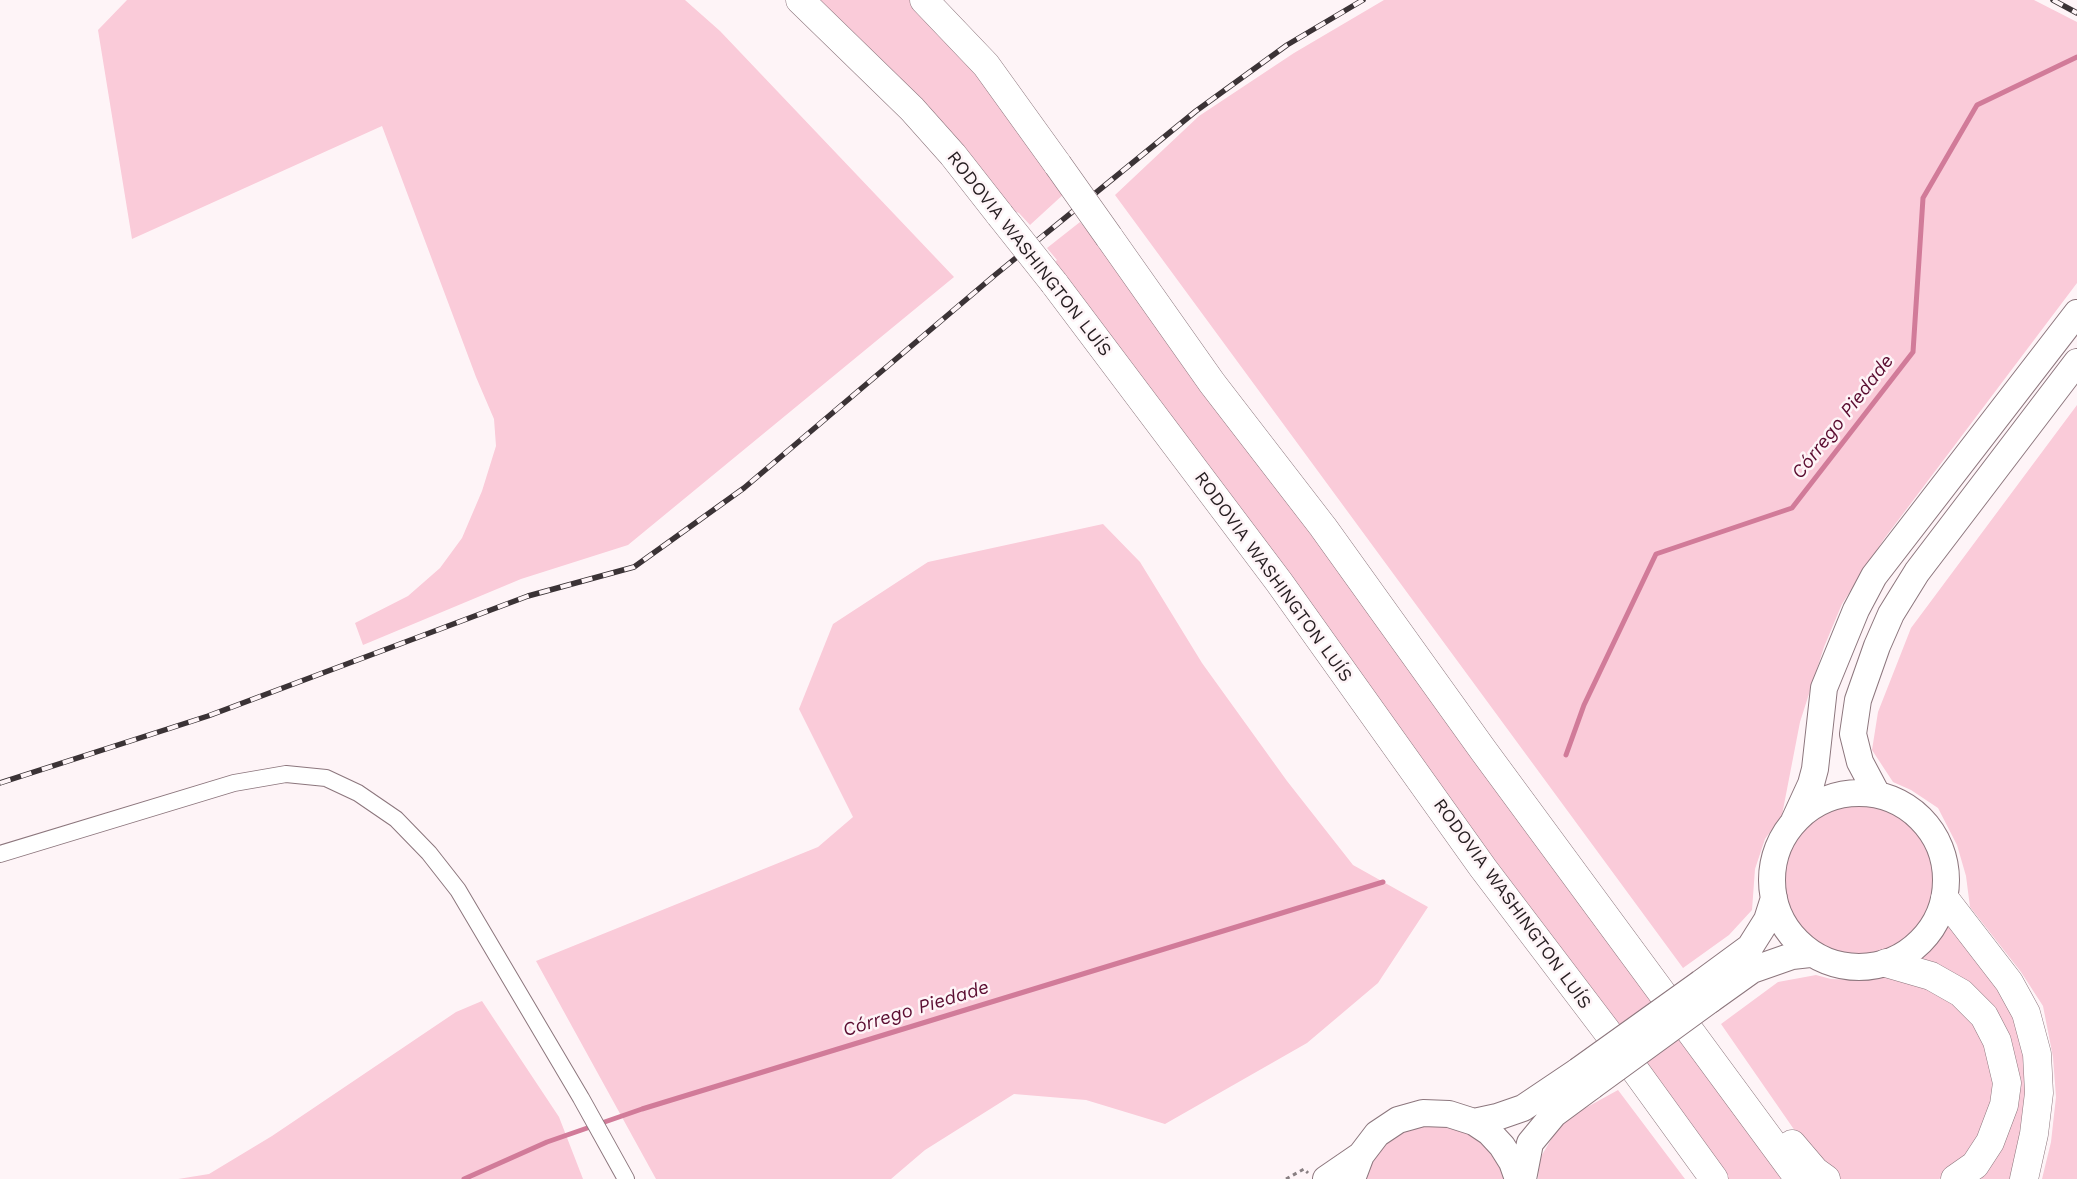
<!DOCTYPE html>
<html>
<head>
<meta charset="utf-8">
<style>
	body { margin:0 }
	canvas { display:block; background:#fef4f7 }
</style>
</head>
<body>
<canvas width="2077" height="1179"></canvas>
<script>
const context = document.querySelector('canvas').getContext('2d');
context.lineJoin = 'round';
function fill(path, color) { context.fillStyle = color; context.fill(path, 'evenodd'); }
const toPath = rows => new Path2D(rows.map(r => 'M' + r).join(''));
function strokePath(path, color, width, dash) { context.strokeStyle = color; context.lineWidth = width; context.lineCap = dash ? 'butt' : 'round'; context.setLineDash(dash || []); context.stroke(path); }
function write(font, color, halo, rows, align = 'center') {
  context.font = font + ' "Work Sans",sans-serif'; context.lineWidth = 5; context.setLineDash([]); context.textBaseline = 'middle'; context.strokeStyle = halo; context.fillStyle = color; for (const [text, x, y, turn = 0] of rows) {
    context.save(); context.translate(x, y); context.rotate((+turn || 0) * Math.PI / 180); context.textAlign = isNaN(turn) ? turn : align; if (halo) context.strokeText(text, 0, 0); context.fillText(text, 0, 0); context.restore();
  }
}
const green = toPath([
	[127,0,685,0,720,31,954,277,628,545,521,579,363,645,355,623,408,596,440,568,462,538,482,491,496,446,494,419,476,377,382,126,132,239,98,30],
	[816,0,911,0,982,76,1066,192,1030,225,1019,213,1012,210],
	[1384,0,2034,0,2077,22,2077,283,1884,539,1842,604,1824,647,1800,722,1782,815,1765,839,1755,869,1752,910,1729,935,1683,968,1115,195,1199,116,1294,53],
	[1080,222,1092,236,1788,1179,1727,1179,1054,263,1057,260,1047,248],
	[2077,405,2077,1179,2042,1179,2051,1142,2056,1097,2053,1057,2043,1006,2021,972,1970,907,1966,876,1957,845,1938,808,1911,790,1893,782,1872,750,1878,712,1911,628],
	[1103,524,1140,562,1202,663,1287,781,1353,865,1428,907,1378,983,1307,1043,1165,1124,1086,1100,1014,1094,925,1150,891,1179,656,1179,536,961,818,847,853,817,799,709,833,624,928,562],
	'1781 879a79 79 0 1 1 158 0a79 79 0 1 1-158 0Z',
	[1950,915,2005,984,2031,1055,2018,1179,1965,1179,2008,1061,1919,959,1941,936],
	[1816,975,1831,979,1859,980,1888,977,1927,984,1977,1021,1998,1084,1984,1137,1954,1171,1939,1179,1831,1179,1820,1167,1721,1024,1778,982],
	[482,1001,559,1117,583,1179,178,1179,209,1174,272,1136,456,1012],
	[1618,1090,1685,1179,1538,1179,1539,1160,1562,1121],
	[1415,1122,1455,1123,1489,1143,1510,1179,1359,1179,1380,1142]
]);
const stream = toPath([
	[1566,755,1584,705,1656,554,1792,508,1913,352,1923,198,1977,105,2077,57],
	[464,1179,547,1142,642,1109,1383,882]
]);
const path = toPath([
	[1286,1179,1304,1169,1308,1173]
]);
const street = toPath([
	[0,854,234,783,286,774,326,778,358,793,396,819,429,853,458,890,581,1098,626,1179]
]);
const primary = toPath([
	'1772 880a87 87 0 1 1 174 0a87 87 0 1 1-174 0Z',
	[1877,794,1860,762,1853,734,1858,700,1877,646,1891,614,1917,572,2077,362],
	[1794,821,1811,784,1815,769,1824,688,1856,610,1874,576,2077,313],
	[1701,983,1750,947,1767,920,1774,898],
	[1710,1000,1752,970,1792,956,1810,954],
	[1474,1122,1497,1117,1523,1108,1578,1071],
	[1326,1179,1361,1155],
	[1352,1179,1361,1155,1377,1134,1398,1120,1423,1113,1449,1114,1474,1122,1489,1132,1502,1146,1512,1162,1518,1179],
	[1523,1179,1530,1143,1554,1114,1592,1086]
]);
const highway = toPath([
	[800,0,912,109,953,155,1000,215],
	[924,0,986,65,1058,165],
	[1109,237,1212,383,1323,527,1483,750,1799,1179],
	[1054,283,1279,582,1483,868,1606,1030,1714,1179],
	[1945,899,2009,982,2026,1013,2037,1054,2039,1093,2034,1134,2024,1179],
	[1886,963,1931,976,1961,993,1984,1016,1997,1041,2007,1083,2004,1105,1990,1142,1975,1165,1955,1179],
	[1792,1144,1815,1171,1826,1179]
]);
const rail = toPath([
	[2053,0,2077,13],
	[0,783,208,716,528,596,634,567,744,488,995,275,1196,111,1287,45,1363,0]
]);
const primaryBridge = toPath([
	[1578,1071,1701,983],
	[1592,1086,1710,1000]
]);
const highwayBridge = toPath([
	[1058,165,1109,237],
	[1000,215,1054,283]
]);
const streetNames = [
	["RODOVIA WASHINGTON LUÍS",1029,254,52],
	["RODOVIA WASHINGTON LUÍS",1273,577,54],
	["RODOVIA WASHINGTON LUÍS",1512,904,54]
];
const waterNames = [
	["Córrego Piedade",1843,417,-52],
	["Córrego Piedade",916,1009,-17]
];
fill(green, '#facbd9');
strokePath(stream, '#d17b99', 5);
strokePath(street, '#8c767d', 18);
strokePath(primary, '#8c767d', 28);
strokePath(highway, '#8c767d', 29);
strokePath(path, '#887f82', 3, [4, 4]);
strokePath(street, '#fff', 16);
strokePath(primary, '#fff', 26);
strokePath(highway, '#fff', 28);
strokePath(rail, '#3b3336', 5.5);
strokePath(rail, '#fef4f7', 4, [11]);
strokePath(primaryBridge, '#8c767d', 28, []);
strokePath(highwayBridge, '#8c767d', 29, []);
strokePath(primaryBridge, '#fff', 26);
strokePath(highwayBridge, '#fff', 28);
write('18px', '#251d20', '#fef4f7', streetNames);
write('italic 19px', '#5a0c30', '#fef4f7', waterNames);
</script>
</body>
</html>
